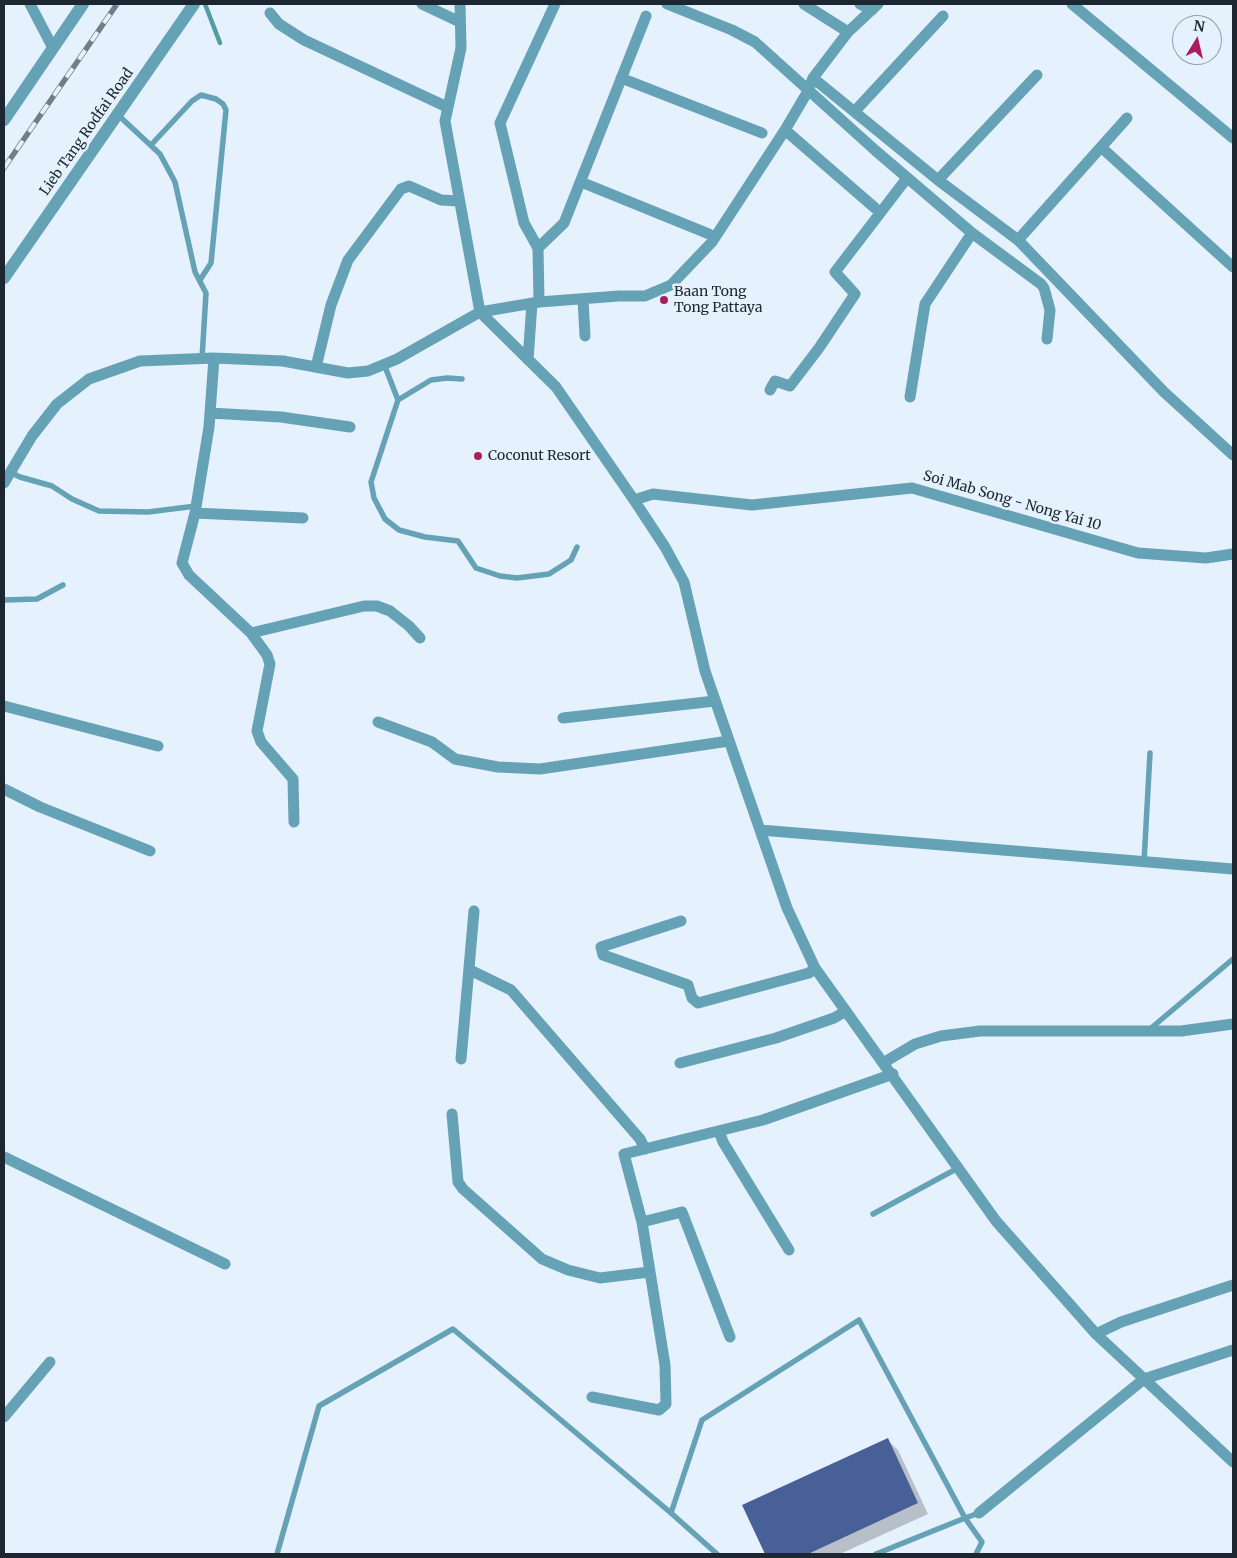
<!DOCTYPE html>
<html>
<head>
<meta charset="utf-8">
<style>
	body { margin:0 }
	#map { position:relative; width:1237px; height:1558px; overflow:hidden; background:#e5f1fc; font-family:Merriweather,serif }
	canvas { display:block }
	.frame { position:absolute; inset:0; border:5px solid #1c2731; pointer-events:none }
	.north { position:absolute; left:1172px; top:15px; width:50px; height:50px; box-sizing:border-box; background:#e5f1fc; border:1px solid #95a0ab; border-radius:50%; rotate:9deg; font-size:14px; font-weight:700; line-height:20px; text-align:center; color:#1c2731 }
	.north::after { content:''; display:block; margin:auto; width:18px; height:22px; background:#a91e61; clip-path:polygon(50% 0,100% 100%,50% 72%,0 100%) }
</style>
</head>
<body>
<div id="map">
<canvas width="1237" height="1558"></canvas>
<div class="frame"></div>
<div class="north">N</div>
</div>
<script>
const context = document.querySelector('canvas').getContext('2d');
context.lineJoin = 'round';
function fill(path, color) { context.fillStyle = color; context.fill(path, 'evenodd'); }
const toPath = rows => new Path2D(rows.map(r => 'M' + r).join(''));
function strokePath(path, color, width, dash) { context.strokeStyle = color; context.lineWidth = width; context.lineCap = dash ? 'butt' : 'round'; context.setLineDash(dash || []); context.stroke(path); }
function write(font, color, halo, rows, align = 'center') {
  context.font = font + ' Merriweather,serif'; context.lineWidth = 5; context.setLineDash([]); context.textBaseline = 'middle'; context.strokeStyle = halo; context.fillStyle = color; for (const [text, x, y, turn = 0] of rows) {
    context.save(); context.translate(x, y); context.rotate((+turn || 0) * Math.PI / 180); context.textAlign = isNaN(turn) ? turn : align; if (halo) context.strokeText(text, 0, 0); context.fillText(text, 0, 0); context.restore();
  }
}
const shadow = toPath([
	[887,1440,898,1450,928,1514,840,1554,766,1554,744,1506]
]);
const stream = toPath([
	[205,4,220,43]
]);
const building = toPath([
	[888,1438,918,1503,808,1554,765,1554,742,1505]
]);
const service = toPath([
	[117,114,160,154,175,182,195,272,206,293,202,359],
	[151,145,192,101,201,95,216,99,223,104,226,110,211,263,200,280],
	[384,364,398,400,371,482,374,498,385,519,399,530,425,537,458,541,476,568,500,576,517,578,549,574,571,560,577,547],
	[398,400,431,380,447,378,462,379],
	[10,472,20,477,52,486,72,499,99,511,148,512,196,506],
	[4,600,37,599,63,585],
	[1144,862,1150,753],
	[1150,1029,1233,959],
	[873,1214,958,1168],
	[671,1513,702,1420,859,1320,965,1518,979,1513],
	[277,1554,319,1406,453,1329,671,1513,717,1554],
	[876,1554,965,1518,982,1542,976,1554]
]);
const minor = toPath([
	[30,4,53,48],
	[422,4,460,22],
	[460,4,461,48,445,121,480,312,556,387,634,500,665,547,684,582,705,671,787,908,815,968,996,1221,1096,1334,1233,1462],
	[667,4,732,30,755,42,876,151,972,233,1041,284,1044,288,1050,310,1047,339],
	[804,4,848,32],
	[860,4,872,10],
	[1072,4,1233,138],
	[270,13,279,24,304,40,447,107],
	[621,78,762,133],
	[813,78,938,180,1018,240,1164,392,1233,455],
	[855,111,943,16],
	[785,130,875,208],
	[1102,148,1233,267],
	[938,180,1037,75],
	[581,182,709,234],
	[1018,240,1127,118],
	[538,248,564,223,646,16],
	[583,299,585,336],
	[539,302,538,248,524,223,500,123,555,4],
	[214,358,209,427,195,513,182,563,189,575,251,633,267,655,270,664,257,731,261,742,293,779,294,822],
	[528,360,532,303],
	[316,367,331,305,348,260,401,189,409,186,441,200,459,201],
	[770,390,775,381,790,386,819,348,855,294,835,272,907,178],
	[910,397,925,304,972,233],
	[210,413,281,417,350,427],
	[4,483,32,436,57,404,89,379,140,361,214,358,283,361,348,373,368,371,397,359,480,312,539,302,619,296,645,296,671,285,712,242,785,130,808,91,813,78,848,32,878,4],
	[634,500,653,494,752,505,912,488,1138,553,1206,558,1233,554],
	[195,513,303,518],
	[251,633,364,606,377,606,390,611,409,626,420,638],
	[4,706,158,746],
	[563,718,715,701],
	[378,722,432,742,455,759,498,767,540,769,729,741],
	[4,789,40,807,150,851],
	[760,830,1233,869],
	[681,921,601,947,603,955,688,985,692,998,698,1003,809,973,815,968],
	[470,970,511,990,640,1139,645,1149],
	[461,1059,474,911],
	[680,1063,776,1038,834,1018,846,1011],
	[883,1063,915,1044,941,1036,980,1031,1181,1031,1233,1024],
	[452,1114,458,1182,463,1189,542,1259,568,1270,600,1278,649,1272],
	[719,1131,723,1142,789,1250],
	[4,1157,225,1264],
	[642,1222,682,1212,730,1337],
	[1096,1334,1121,1322,1233,1285],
	[592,1397,659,1410,666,1404,665,1365,642,1222,624,1154,763,1120,893,1074],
	[4,1417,50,1362],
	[979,1513,1144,1379,1233,1350]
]);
const tertiary = toPath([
	[4,120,83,4],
	[4,278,194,4]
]);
const rail = toPath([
	[4,168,117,4]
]);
const markers = [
	[664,300,5,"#a91e61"],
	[478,456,5,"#a91e61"]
];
const streetNames = [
	["Lieb Tang Rodfai Road",87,132,-55],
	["Soi Mab Song - Nong Yai 10",1012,501,16]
];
const poiNames = [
	["Baan Tong",674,292],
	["Tong Pattaya",674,308],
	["Coconut Resort",488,456]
];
fill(shadow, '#0003');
strokePath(stream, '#529ca2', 4.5);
fill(building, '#495f98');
strokePath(service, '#65a2b6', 5.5);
strokePath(minor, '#65a2b6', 11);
strokePath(tertiary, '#65a2b6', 12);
strokePath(rail, '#717d87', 5.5);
strokePath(rail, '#e5f1fc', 4, [11]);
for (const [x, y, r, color] of markers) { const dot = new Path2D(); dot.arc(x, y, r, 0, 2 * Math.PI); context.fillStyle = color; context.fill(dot); strokePath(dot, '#e5f1fc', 2); }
write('14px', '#1c2731', '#e5f1fc', streetNames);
write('14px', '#1c2731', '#e5f1fc', poiNames, 'left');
</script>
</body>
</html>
